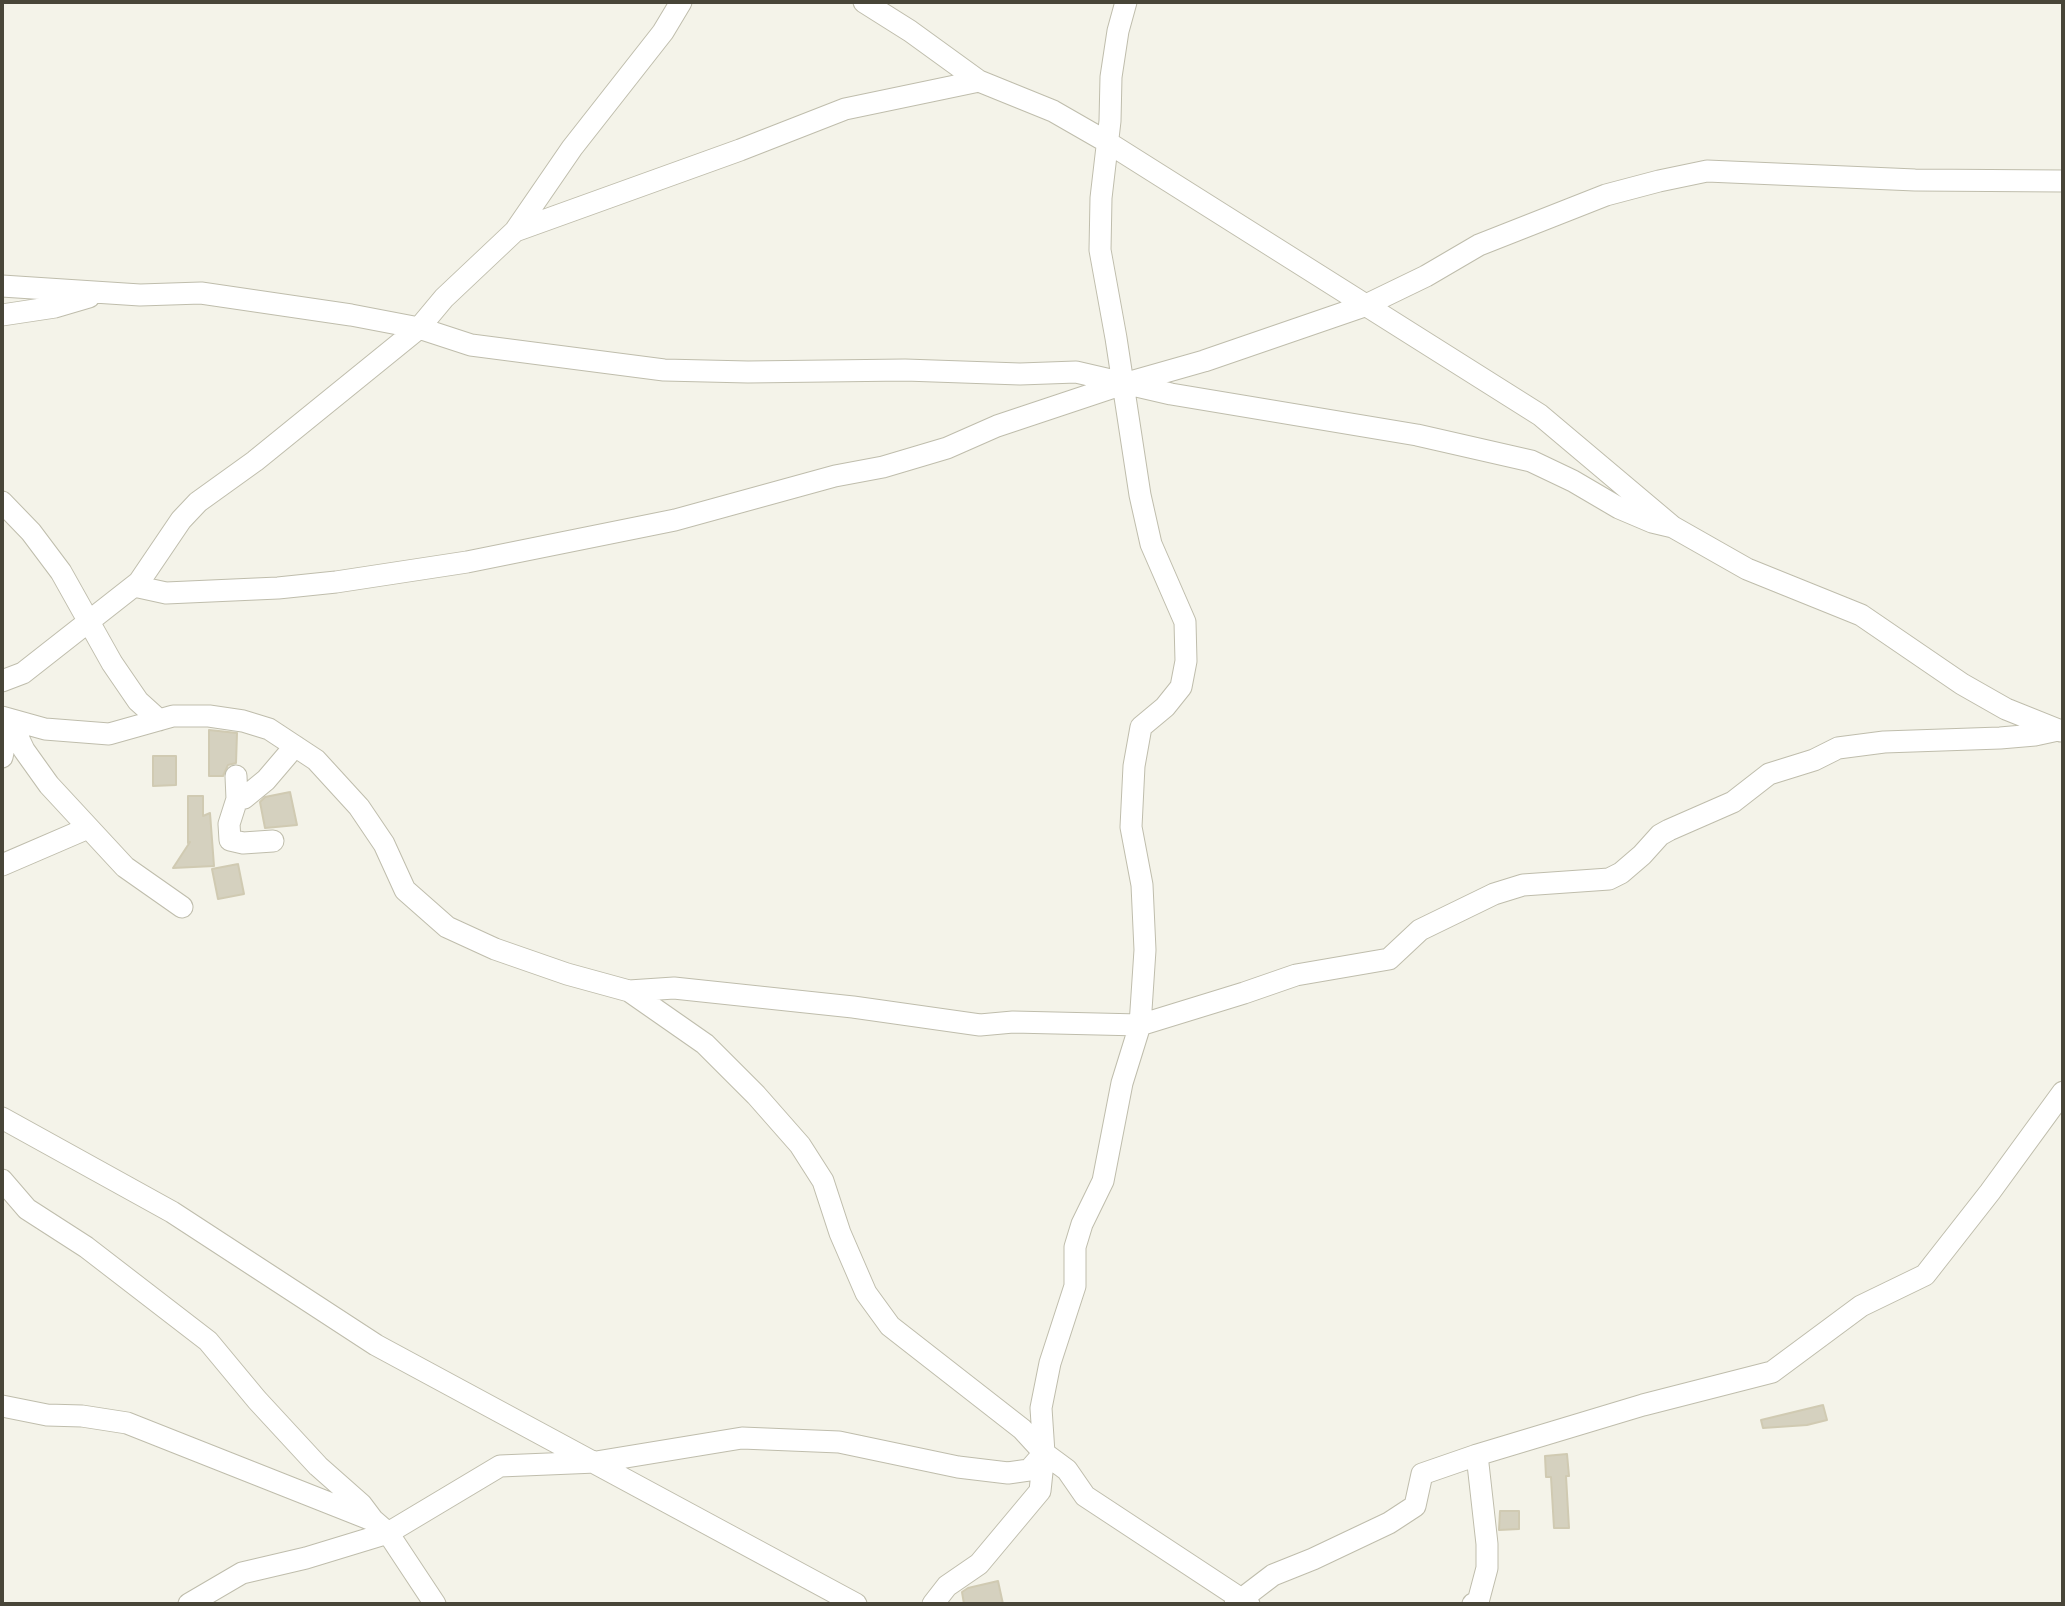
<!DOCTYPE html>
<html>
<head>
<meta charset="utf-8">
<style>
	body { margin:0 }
	#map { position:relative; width:2065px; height:1606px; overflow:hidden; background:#f4f3e9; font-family:"Public Sans",sans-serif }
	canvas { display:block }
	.frame { position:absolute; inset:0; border:4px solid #484538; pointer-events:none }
</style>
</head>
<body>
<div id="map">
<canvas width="2065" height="1606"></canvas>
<div class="frame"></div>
</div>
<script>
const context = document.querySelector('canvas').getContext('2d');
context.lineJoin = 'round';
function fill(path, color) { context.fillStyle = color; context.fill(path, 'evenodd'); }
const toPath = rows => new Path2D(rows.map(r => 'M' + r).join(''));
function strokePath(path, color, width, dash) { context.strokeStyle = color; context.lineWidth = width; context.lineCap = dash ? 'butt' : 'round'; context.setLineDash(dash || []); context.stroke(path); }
const building = toPath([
	[209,730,237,733,236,763,228,765,223,776,209,776,209,730],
	[153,756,176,756,176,785,153,786,153,756],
	[290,792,297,825,265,828,260,802,265,797,290,792],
	[188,796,203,796,203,816,210,813,214,866,173,868,190,842,188,843,188,796],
	[238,864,244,894,218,899,212,869,238,864],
	[1823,1405,1827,1420,1807,1425,1763,1428,1761,1420,1823,1405],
	[1567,1454,1569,1476,1566,1476,1569,1528,1554,1528,1551,1477,1546,1477,1545,1456,1567,1454],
	[1500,1511,1519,1511,1519,1529,1499,1530,1500,1511],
	[998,1581,1003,1604,964,1604,962,1592,968,1588,998,1581]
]);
const minor = toPath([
	[864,2,910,31,979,81,1053,111,1107,142,1540,415,1673,527,1747,569,1861,615,1962,684,2006,709,2061,731],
	[515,231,740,150,845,109,979,81],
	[2,286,140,295,201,293,351,315,419,328,471,345,664,370,748,372,905,370,1020,374,1076,372,1171,394,1417,435,1531,461,1573,481,1619,508,1652,522,1673,527],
	[2,315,55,307,89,297],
	[2,502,31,532,61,572,112,663,138,701,159,720],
	[134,586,166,593,278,588,336,582,467,562,675,520,835,476,883,467,947,448,997,426,1123,384,1204,361,1364,306,1426,276,1479,245,1606,195,1659,181,1707,171,1915,180,2063,181],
	[2,681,23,673,139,582,181,520,198,502,255,461,419,328,444,298,515,231,572,148,663,32,681,2],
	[2,717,45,729,109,734,173,716,209,716,243,721,269,729,316,760,359,807,384,844,405,890,447,927,495,949,567,974,629,991,705,1044,756,1095,800,1145,823,1181,840,1233,866,1293,890,1326,1022,1429,1044,1453,1067,1470,1085,1496,1249,1604],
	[10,720,24,750,49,785,125,867,182,907],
	[2,757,10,720],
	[236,776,237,799],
	[273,841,243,843,230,840,229,824,237,799,244,798,266,780,295,746],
	[2,865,88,828],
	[629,991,674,988,853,1007,980,1025,1013,1022,1140,1025,1244,993,1296,975,1389,959,1420,930,1494,894,1523,885,1609,879,1621,873,1642,855,1660,835,1669,830,1733,802,1769,774,1814,760,1838,748,1884,742,2000,738,2035,735,2058,730],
	[2,1118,172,1212,376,1345,856,1604],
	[2,1180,27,1209,86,1247,208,1341,257,1400,318,1466,361,1504,373,1520,388,1533,435,1604],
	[2,1406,47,1415,82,1416,127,1423,372,1520],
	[189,1604,242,1573,306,1558,388,1533,500,1466,596,1462,742,1438,839,1442,958,1467,1008,1473,1029,1470,1044,1453],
	[933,1604,947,1586,979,1564,1040,1491,1044,1453,1041,1408,1050,1363,1075,1286,1075,1247,1082,1224,1103,1181,1122,1083,1140,1025,1145,950,1142,885,1131,827,1134,766,1141,727,1165,707,1181,687,1186,661,1185,622,1151,544,1140,495,1116,338,1100,250,1101,198,1110,121,1111,77,1118,31,1126,2],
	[1235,1604,1273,1575,1313,1559,1389,1523,1415,1506,1422,1474,1477,1455,1643,1405,1772,1372,1861,1306,1925,1275,1990,1192,2063,1092],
	[1473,1604,1478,1602,1487,1568,1487,1544,1477,1455]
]);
fill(building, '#d5d1bf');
strokePath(building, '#d0cab2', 2);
strokePath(minor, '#bfbdac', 23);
strokePath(minor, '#fff', 21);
</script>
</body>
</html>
